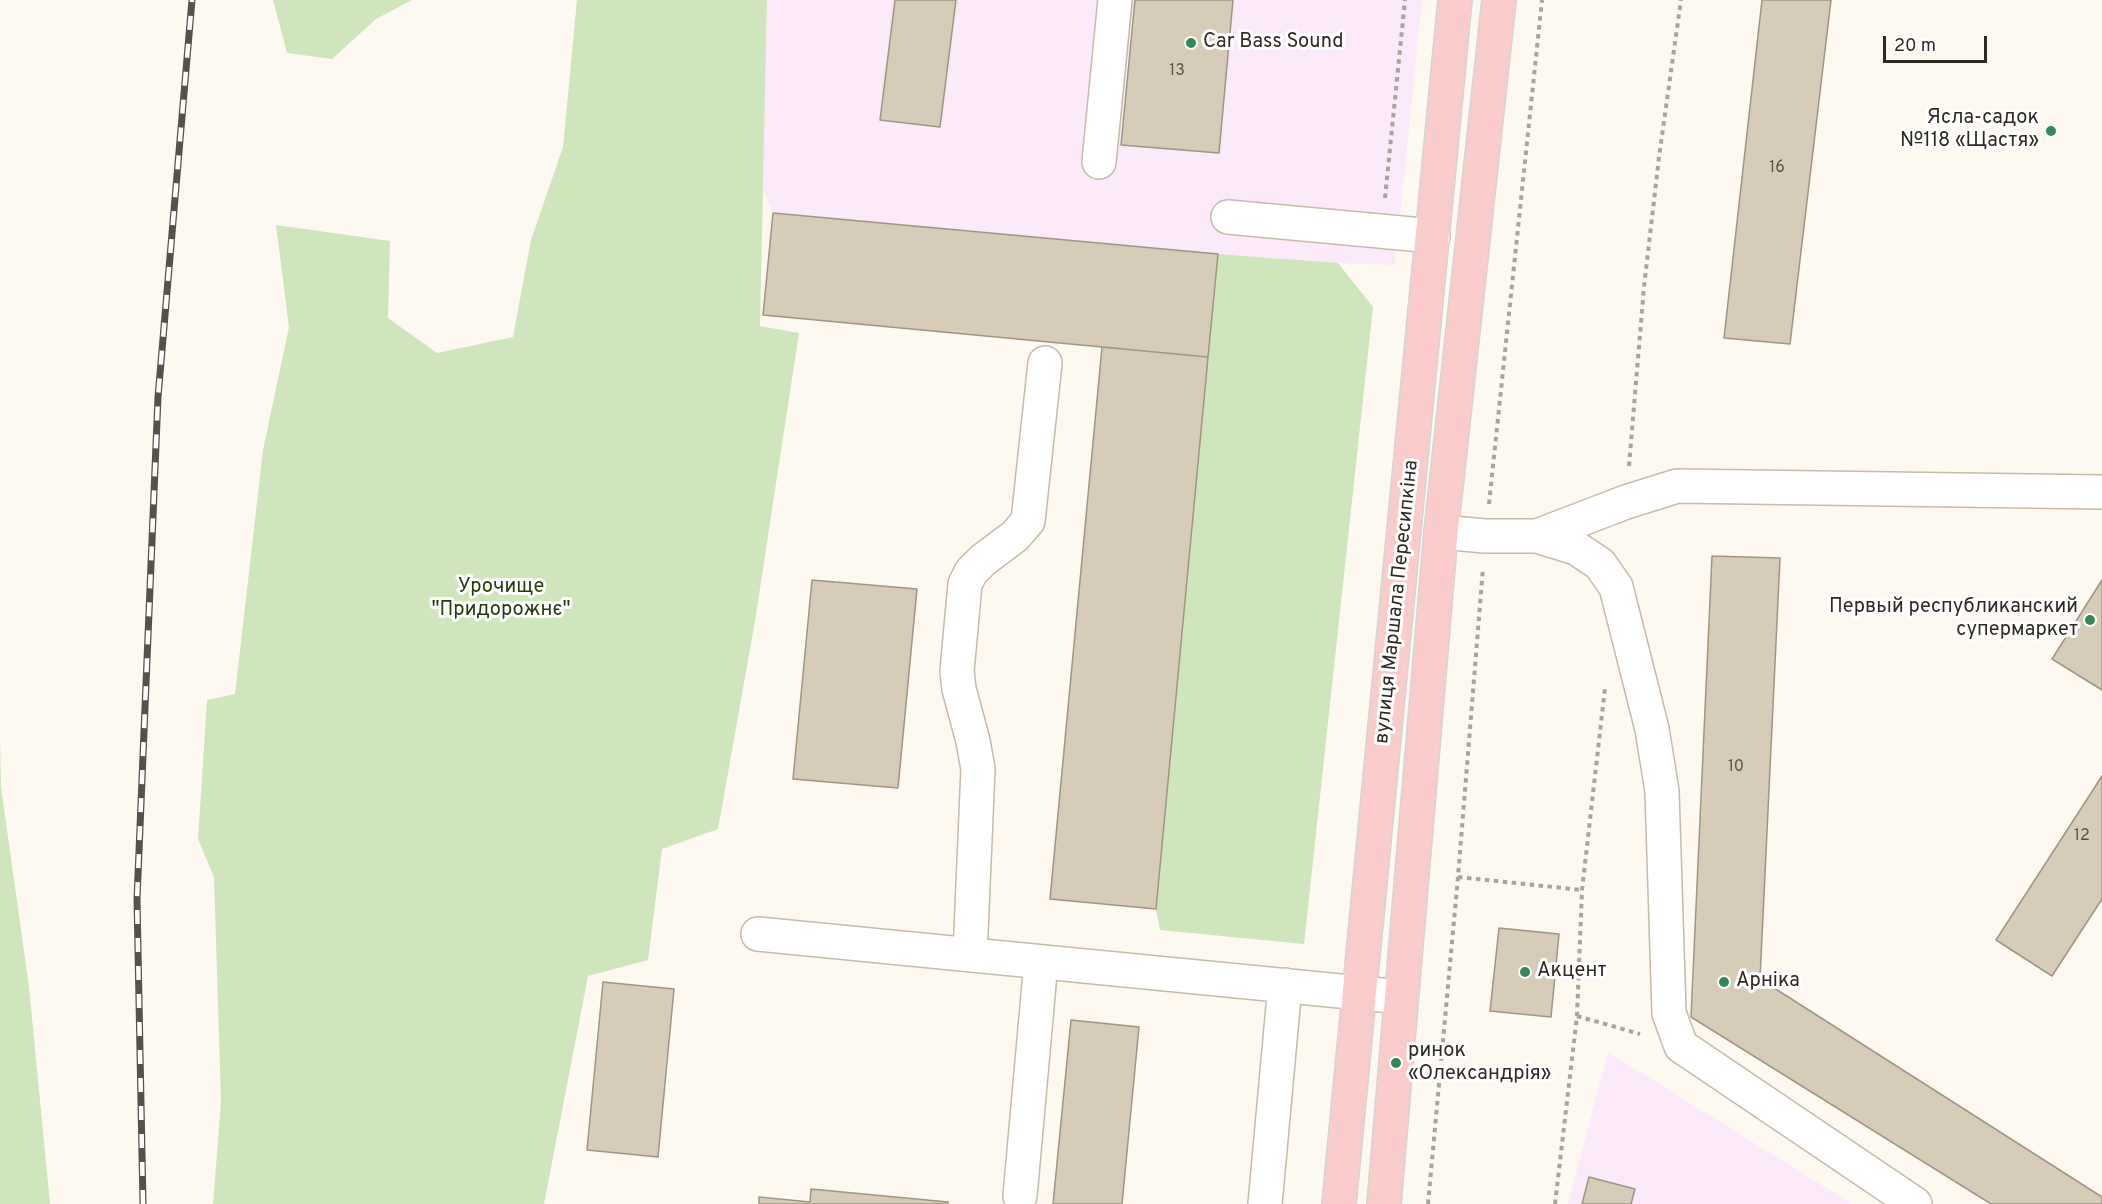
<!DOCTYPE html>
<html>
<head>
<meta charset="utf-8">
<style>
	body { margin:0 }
	#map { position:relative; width:2102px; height:1204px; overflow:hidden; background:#fdf9f1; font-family:Overpass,sans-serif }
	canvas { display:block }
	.scale { position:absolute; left:1883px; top:36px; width:104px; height:27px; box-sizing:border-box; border:3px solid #2e2a22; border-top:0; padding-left:8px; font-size:18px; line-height:21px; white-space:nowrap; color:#2e2a22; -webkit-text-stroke:4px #fff; paint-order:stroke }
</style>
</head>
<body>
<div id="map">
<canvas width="2102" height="1204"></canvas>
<div class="scale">20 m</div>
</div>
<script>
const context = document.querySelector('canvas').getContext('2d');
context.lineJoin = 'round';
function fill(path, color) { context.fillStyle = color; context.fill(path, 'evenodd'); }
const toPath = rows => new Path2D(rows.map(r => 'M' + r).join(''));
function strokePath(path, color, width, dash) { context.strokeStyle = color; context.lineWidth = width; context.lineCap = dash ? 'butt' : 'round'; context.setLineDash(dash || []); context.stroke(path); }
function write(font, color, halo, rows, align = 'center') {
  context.font = font + ' Overpass,sans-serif'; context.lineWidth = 6; context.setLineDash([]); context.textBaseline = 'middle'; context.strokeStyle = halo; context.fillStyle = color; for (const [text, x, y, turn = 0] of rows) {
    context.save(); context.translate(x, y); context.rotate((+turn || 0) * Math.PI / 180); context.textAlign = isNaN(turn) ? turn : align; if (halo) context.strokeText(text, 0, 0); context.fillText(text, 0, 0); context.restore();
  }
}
const commercial = toPath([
	[767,0,1422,0,1395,265,1338,263,1218,254,773,213,763,189],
	[1608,1052,1852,1204,1568,1204]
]);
const green = toPath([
	[273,0,412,0,376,19,332,59,287,53],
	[577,0,767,0,760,326,799,333,755,621,718,829,662,849,648,960,588,976,544,1204,213,1204,221,1102,214,877,198,839,207,700,235,694,263,450,289,327,276,225,390,241,388,318,437,353,513,337,531,240,563,147],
	[1218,254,1338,263,1373,307,1304,944,1160,930,1156,909],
	[0,736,1,787,29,987,50,1204,0,1204]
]);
const building = toPath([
	[895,0,956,0,940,127,880,120,895,0],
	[1135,0,1233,0,1219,153,1121,145,1135,0],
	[1762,0,1831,0,1790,344,1724,338,1762,0],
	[773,213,1218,254,1208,357,763,315,773,213],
	[1102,347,1208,357,1156,909,1050,899,1102,347],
	[1712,556,1780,558,1760,979,2102,1197,2102,1204,1991,1204,1691,1017,1712,556],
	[812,580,917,589,898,788,793,779,812,580],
	[2102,580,2102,690,2052,659,2102,580],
	[2102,776,2102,899,2052,976,1996,940,2102,776],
	[1499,928,1559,934,1551,1017,1490,1011,1499,928],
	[603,982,674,989,658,1157,587,1150,603,982],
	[1071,1020,1139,1027,1122,1204,1053,1204,1071,1020],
	[1589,1177,1635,1189,1631,1204,1582,1204,1589,1177],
	[811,1189,948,1202,948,1204,759,1204,759,1197,810,1202,811,1189]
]);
const path = toPath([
	[1385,198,1405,0],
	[1629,466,1644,287,1659,157,1681,0],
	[1489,504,1542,0],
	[1458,877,1582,890],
	[1577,1016,1640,1034],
	[1428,1204,1458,877,1483,568],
	[1555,1204,1577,1016,1582,890,1605,688]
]);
const minor = toPath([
	[1099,162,1115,0],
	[1228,217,1433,236],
	[1441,532,1485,536,1537,536,1626,502,1677,486,2102,492],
	[1537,536,1576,548,1600,564,1616,587,1652,729,1662,791,1669,1013,1681,1046,1915,1204],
	[758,934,1401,997],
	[970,955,978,769,973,741,959,689,957,671,965,584,971,572,983,560,1015,536,1028,521,1045,363],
	[1020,1196,1041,962],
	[1265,1204,1285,985]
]);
const major = toPath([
	[1339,1204,1455,0],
	[1384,1204,1441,532,1499,0]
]);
const rail = toPath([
	[143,1204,137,899,158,397,192,0]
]);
const markers = [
	[1191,43,6,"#348759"],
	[2051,131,6,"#348759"],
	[2090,620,6,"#348759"],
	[1525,972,6,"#348759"],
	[1724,982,6,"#348759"],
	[1396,1063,6,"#348759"]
];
const numberNames = [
	["13",1177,72],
	["16",1777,169],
	["10",1736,768],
	["12",2082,837]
];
const poiNames = [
	["Car Bass Sound",1203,43],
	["Ясла-садок",2039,119,"right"],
	["№118 «Щастя»",2039,142,"right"],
	["Первый республиканский",2078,608,"right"],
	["супермаркет",2078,631,"right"],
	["Акцент",1537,972],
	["Арніка",1736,982],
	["ринок",1408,1052],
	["«Олександрія»",1408,1075]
];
const parkNames = [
	["Урочище",501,588],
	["\"Придорожнє\"",501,611]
];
const streetNames = [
	["вулиця Маршала Пересипкіна",1398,602,-84]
];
fill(commercial, '#fce9fa');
fill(green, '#cfe5bc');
fill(building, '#d6ccb8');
strokePath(building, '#9f9582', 1.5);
strokePath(minor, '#c5bba7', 36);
strokePath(major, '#d5d4d3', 36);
strokePath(path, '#a8a49c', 4, [4.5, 4.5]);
strokePath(minor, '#fff', 33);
strokePath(major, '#f9cccb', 33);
strokePath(rail, '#56524a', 7);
strokePath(rail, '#fff', 4.5, [14]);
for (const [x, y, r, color] of markers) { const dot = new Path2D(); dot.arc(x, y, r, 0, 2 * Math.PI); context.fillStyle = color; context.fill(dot); strokePath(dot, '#fff', 2); }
write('16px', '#585248', null, numberNames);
write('20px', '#2e2a22', '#fff', poiNames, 'left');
write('20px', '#253c09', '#fff', parkNames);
write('20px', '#2e2a22', '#fff', streetNames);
</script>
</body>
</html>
